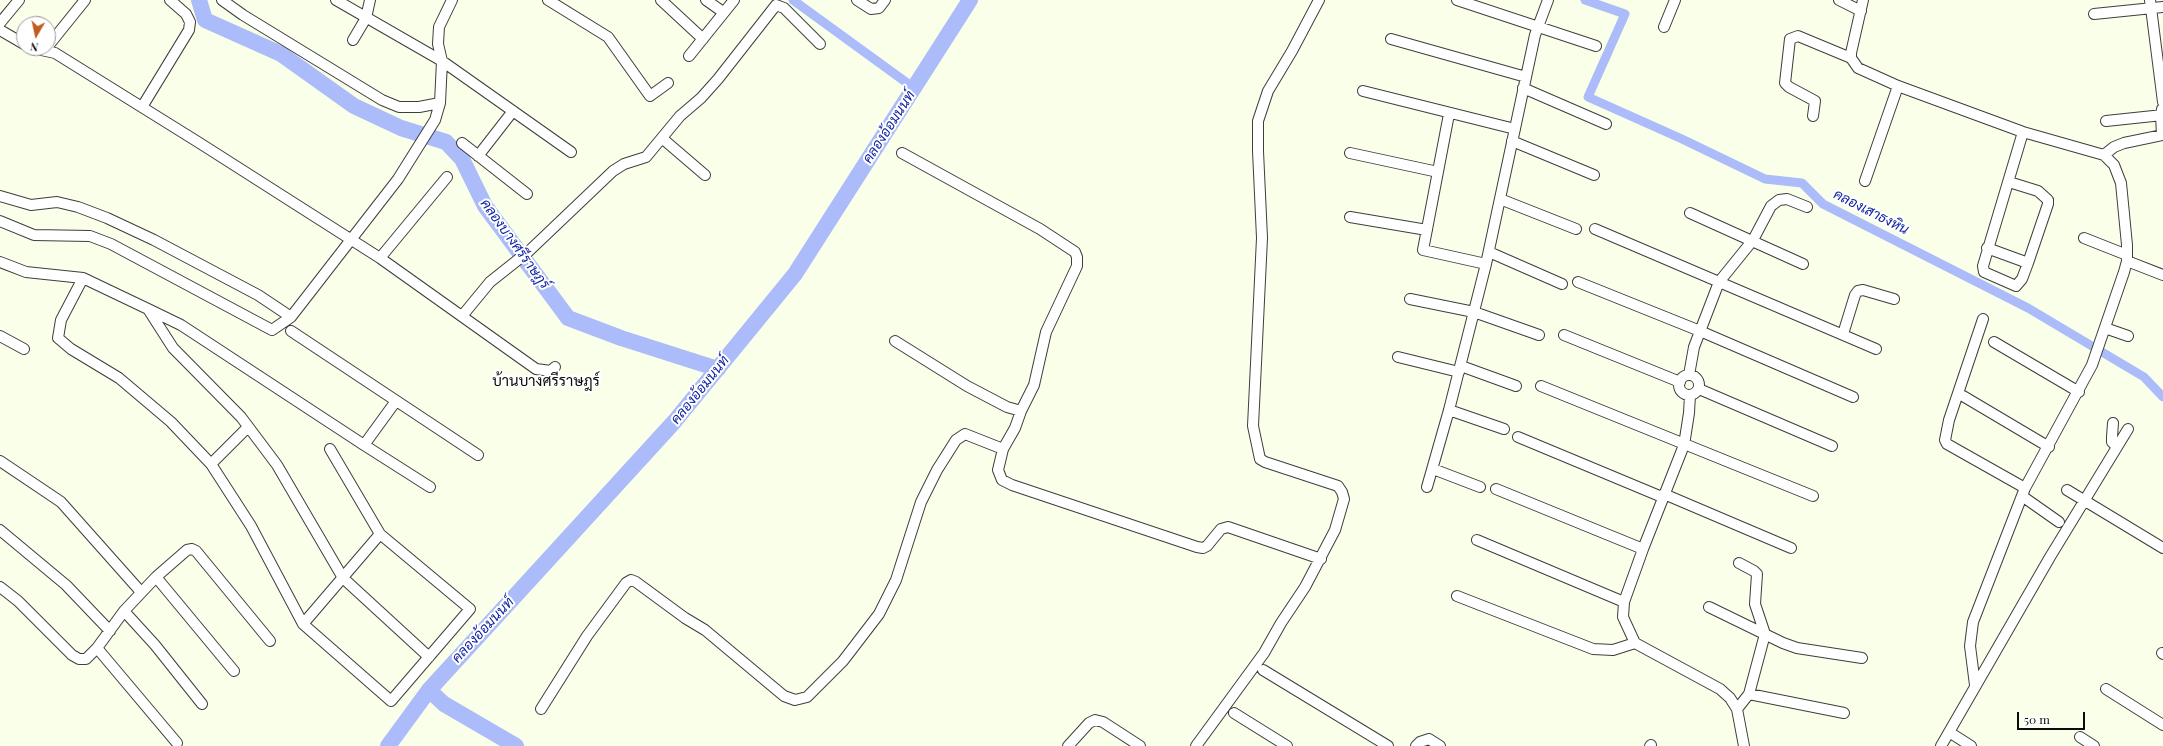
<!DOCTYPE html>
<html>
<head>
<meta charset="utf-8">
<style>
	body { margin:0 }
	#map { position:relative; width:2163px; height:746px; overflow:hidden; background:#faffea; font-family:"Playfair Display",serif }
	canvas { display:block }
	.north { position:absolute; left:16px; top:16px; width:40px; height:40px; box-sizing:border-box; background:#fff; border:1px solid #9d9d9d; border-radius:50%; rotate:189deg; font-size:11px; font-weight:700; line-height:16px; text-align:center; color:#0b0b0b }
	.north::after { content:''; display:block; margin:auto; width:14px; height:18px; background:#c15c1e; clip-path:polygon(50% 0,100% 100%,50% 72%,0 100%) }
	.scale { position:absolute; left:2017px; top:712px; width:68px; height:18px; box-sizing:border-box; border:2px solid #0b0b0b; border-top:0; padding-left:5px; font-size:12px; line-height:14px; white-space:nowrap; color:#0b0b0b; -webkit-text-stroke:3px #fff; paint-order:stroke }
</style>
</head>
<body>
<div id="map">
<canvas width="2163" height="746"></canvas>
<div class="north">N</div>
<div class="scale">50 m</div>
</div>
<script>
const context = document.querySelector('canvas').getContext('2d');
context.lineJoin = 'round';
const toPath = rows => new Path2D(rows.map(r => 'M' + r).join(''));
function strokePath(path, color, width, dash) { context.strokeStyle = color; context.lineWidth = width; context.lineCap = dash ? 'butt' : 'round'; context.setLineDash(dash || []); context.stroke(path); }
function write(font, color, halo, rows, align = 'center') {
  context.font = font + ' "Playfair Display",Sarabun,serif'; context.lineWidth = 4; context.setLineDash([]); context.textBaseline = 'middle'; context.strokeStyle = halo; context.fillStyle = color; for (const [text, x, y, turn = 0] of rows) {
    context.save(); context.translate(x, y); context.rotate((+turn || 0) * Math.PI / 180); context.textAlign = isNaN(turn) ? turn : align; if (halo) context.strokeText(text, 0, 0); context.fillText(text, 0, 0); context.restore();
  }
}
const canal = toPath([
	[793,0,914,88],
	[1585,0,1625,14,1588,97,1682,139,1765,179,1802,183,1823,204,2028,308,2144,377,2163,397]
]);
const river = toPath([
	[199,0,205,20,281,54,354,106,401,128,446,142,462,159,485,206,568,318,621,338,718,369],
	[429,690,444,704,516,746],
	[388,746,429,690,674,422,795,274,970,0]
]);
const minor = toPath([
	[222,0,243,15,382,100,399,107,419,107,440,103],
	[336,0,442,61,571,152],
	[548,0,608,37,650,96,668,83],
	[661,0,703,39],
	[706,0,723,12],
	[857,0,871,9,879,8,885,0],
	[1457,0,1596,46],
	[1839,0,1861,11],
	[1863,0,1851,53,1851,58,1858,68,1898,86,2023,132,2104,155,2114,165,2121,183,2127,245,2127,261,2124,272,2092,365,2025,488,1973,622,1970,646,1975,685],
	[2150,0,2163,102],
	[2094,14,2163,7],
	[0,23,19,0],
	[1664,27,1675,0],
	[0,30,24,44],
	[1391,39,1526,77],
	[353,40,366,18,370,0],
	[48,46,85,0],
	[32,48,55,53,198,142,380,258,536,369,551,371,555,367],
	[689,56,734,0],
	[1523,88,1606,124],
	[1363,91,1515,129],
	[142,107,189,30,190,22,186,14,170,0],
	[2162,109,2161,115,2162,135],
	[1449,114,1423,250,1486,264],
	[1813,116,1815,101,1789,87,1785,83,1790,39,1798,36,1851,58],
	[2106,121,2163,115],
	[663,139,705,175],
	[1512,141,1594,175],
	[462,143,527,194],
	[902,153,1040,229,1075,252,1077,257,1077,266,1046,332,1034,385,1021,411,1015,428,1003,449,998,470,1002,480,1012,485,1197,547,1203,548,1207,546,1221,529,1228,527,1321,559],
	[1350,153,1438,172],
	[2104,155,2114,147,2124,143,2163,135],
	[478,156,513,111],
	[1865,181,1898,86],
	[2009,182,2038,191,2048,200,2048,204,2028,263,2022,279,2016,286,1984,272,1983,266,2023,132],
	[0,196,31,205,57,202,78,207,107,218,154,240,258,295,291,317,272,330,111,244,90,236,34,235,0,221],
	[1500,199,1576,229],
	[1690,213,1803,264],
	[1350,217,1427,230],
	[1595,229,1876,349],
	[2084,238,2127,255],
	[1987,248,2028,263],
	[1489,252,1562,284],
	[380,258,447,177],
	[2127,261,2163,275],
	[0,262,26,272,83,278,148,309,181,325,364,445],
	[83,278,61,320,58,338,71,349,119,378,171,422,211,464,251,526,303,624,391,701,470,609,380,534,330,449],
	[1578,282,1700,331,1853,397],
	[1410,299,1474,312,1539,335],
	[148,309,173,348,241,417,277,465,343,578,429,657],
	[462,316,490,282,529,251,613,171,624,164,646,157,680,116,701,98,718,79,776,5,784,8,820,44],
	[291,317,398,179,435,120,440,103,442,61,438,44,439,27,452,0],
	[1983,319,1949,420,1945,440,1947,444,2025,488],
	[2105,328,2128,336],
	[291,331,478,455],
	[1843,334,1855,295,1858,291,1863,290,1894,299],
	[1564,335,1680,382],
	[0,336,24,349],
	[895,341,967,386,1007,407,1021,411],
	[1994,342,2079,392],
	[1398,357,1459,372],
	[1461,366,1516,386],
	[1689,375,1694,347,1719,282,1753,240,1771,206,1779,200,1787,199,1807,207],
	'1679 385a10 10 0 1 1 20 0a10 10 0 1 1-20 0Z',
	[1541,386,1813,496],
	[1699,389,1832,446],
	[1690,395,1689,413,1684,445,1643,549,1624,602,1623,617,1635,643,1720,689,1730,698,1737,709,1744,746],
	[1963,396,2049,447],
	[396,401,364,445,430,487],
	[1449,410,1504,429],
	[2113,423,2112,437,2112,442,2117,447],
	[1518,437,1662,497],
	[0,461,61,502,141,592],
	[211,464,248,427],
	[1433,469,1480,487],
	[1427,487,1449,410,1486,264,1535,35,1548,0],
	[1496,489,1643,549],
	[2067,490,2163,548],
	[1664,494,1791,548],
	[2022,496,2059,522],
	[0,530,66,585,110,631],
	[1477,540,1624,602],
	[156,577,187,550,192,549,196,551,270,641],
	[0,587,18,601,72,655,79,659,86,659,97,648],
	[1457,596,1593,649,1613,650,1635,643],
	[1709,607,1783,643,1797,648,1862,658],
	[124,611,155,645,202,704],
	[303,624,380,534],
	[2162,653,2163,654],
	[1263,670,1388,746],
	[2106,689,2163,725],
	[1749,694,1844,713],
	[541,709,587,636,626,583,631,580,636,582,685,618,705,630,784,696,795,700,807,697,843,661,879,614,896,580,921,502,937,470,956,440,965,434,1003,449],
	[1737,709,1749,694,1765,634,1755,604,1757,574,1754,571,1739,563],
	[1234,713,1287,746],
	[1949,732,1971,746],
	[2080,737,2094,746],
	[177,743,97,648,124,611,156,577,234,671],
	[1068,746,1089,723,1095,720,1103,722,1140,746],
	[1196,746,1264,653,1281,623,1305,587,1335,530,1344,499,1342,492,1338,486,1265,462,1260,459,1253,426,1262,238,1258,151,1258,121,1268,91,1292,51,1319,0],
	[1416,746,1420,742,1429,739,1440,746],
	[1650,746,1651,745],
	[1941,746,2050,557,2128,429]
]);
const waterNames = [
	["คลองอ้อมนนท์",889,127,-57],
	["คลองเสาธงหิน",1871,212,27],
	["คลองบางศรีราษฎร์",515,244,54],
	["คลองอ้อมนนท์",700,390,-51],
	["คลองอ้อมนนท์",483,630,-47]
];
const quarterNames = [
	["บ้านบางศรีราษฎร์",546,381]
];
strokePath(canal, '#acbbf9', 9);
strokePath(river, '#acbbf9', 16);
strokePath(minor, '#3e3e3e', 12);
strokePath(minor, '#fff', 10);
write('italic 14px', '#1023a2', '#fff', waterNames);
write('15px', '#0b0b0b', '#fff', quarterNames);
</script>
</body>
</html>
